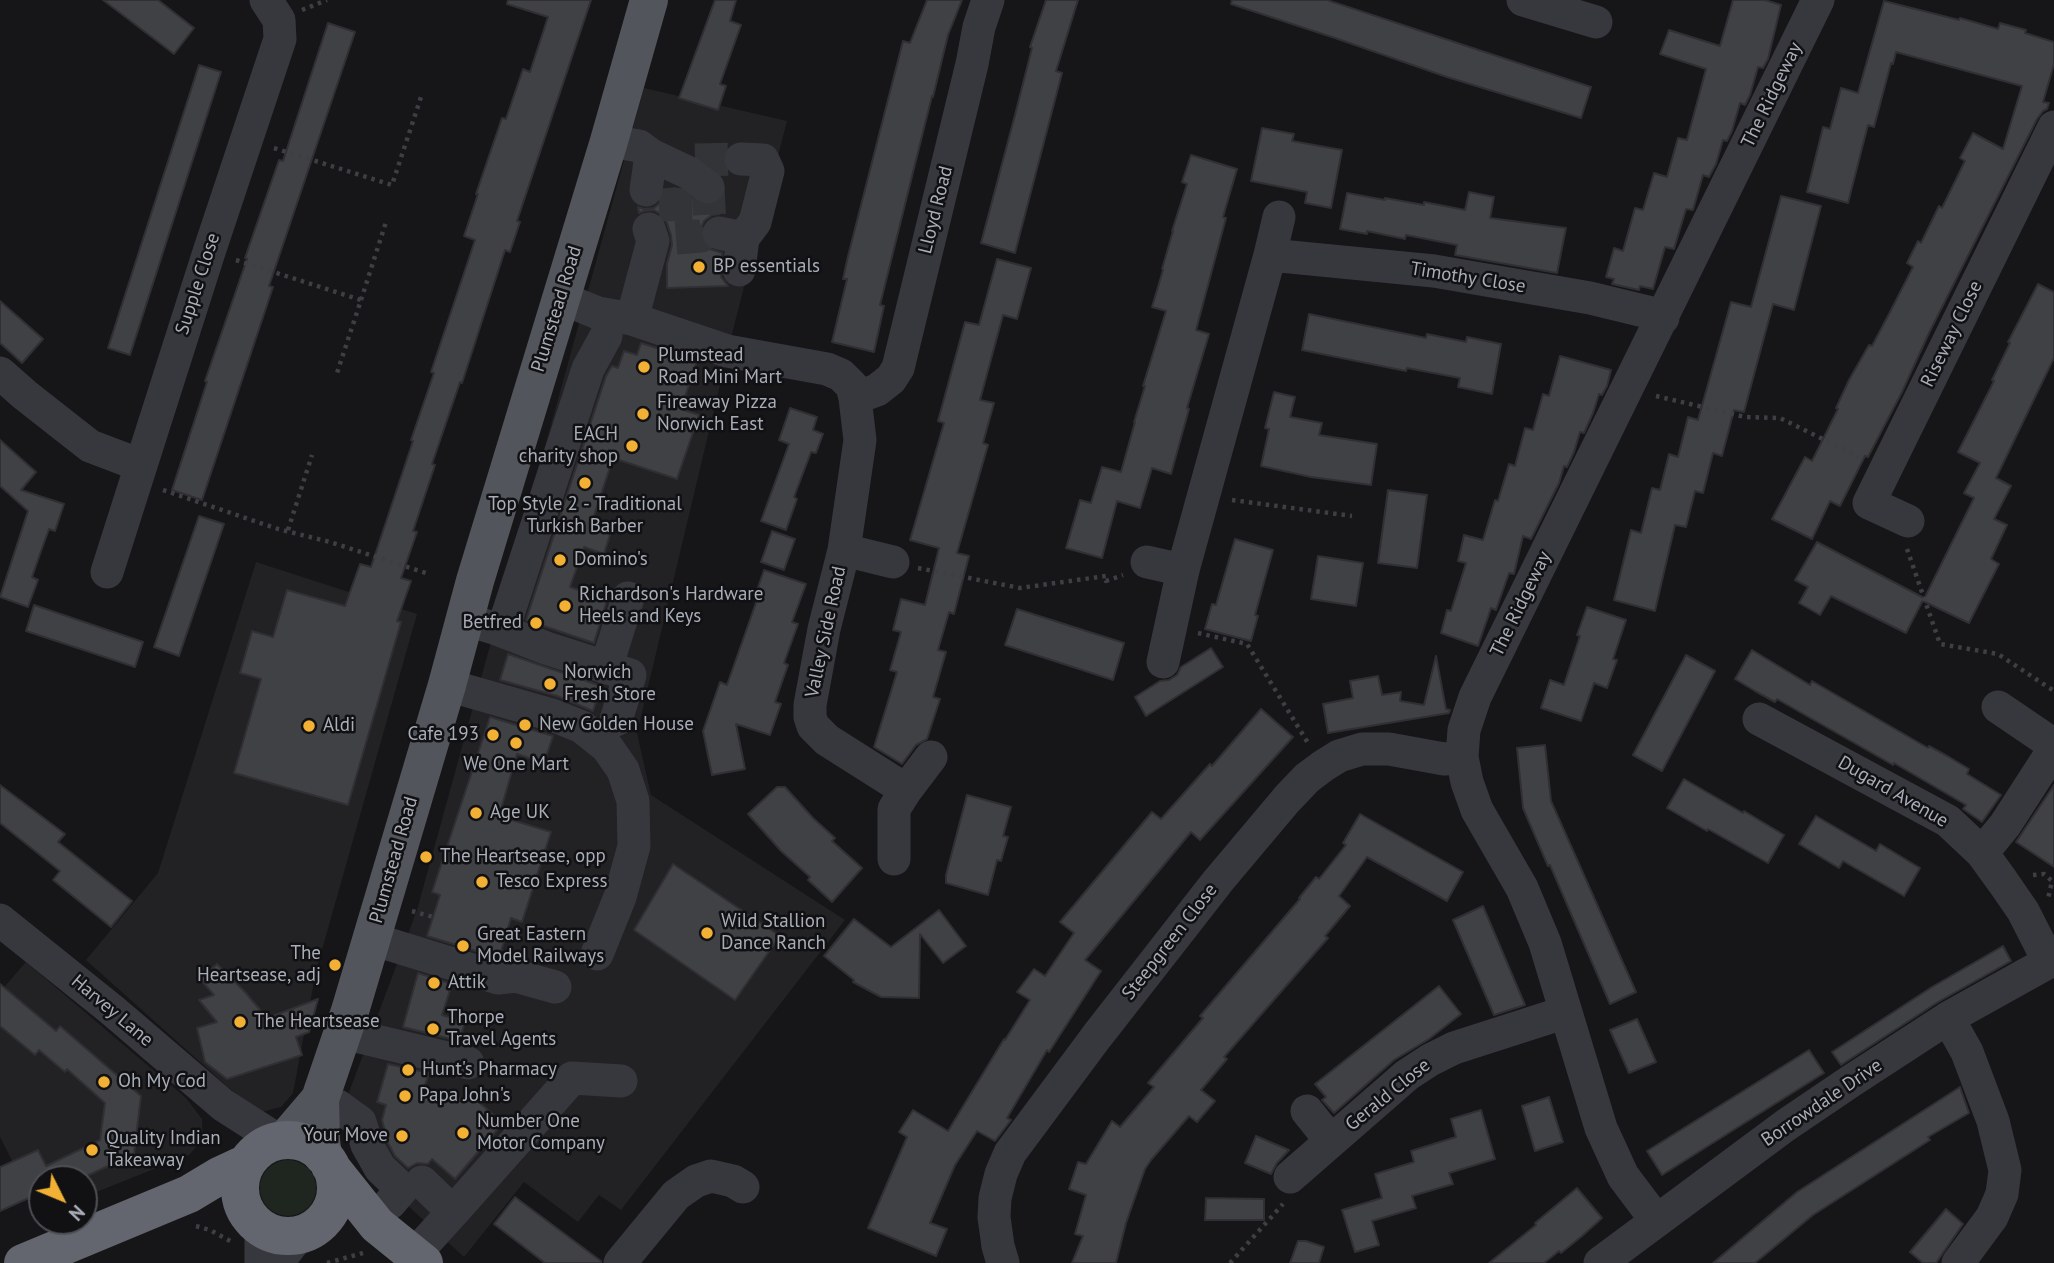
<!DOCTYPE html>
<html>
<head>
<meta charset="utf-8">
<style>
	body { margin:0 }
	#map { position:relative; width:2054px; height:1263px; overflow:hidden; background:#161618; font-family:"PT Sans",sans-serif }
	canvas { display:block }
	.north { position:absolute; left:28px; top:1165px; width:70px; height:70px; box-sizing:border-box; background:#111113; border:2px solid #4d4f55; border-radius:50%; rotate:133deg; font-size:19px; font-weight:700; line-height:28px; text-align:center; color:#a8adb8 }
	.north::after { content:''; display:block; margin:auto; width:24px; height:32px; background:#f2b134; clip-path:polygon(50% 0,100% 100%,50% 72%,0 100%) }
</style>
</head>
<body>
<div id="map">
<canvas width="2054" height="1263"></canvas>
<div class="north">N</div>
</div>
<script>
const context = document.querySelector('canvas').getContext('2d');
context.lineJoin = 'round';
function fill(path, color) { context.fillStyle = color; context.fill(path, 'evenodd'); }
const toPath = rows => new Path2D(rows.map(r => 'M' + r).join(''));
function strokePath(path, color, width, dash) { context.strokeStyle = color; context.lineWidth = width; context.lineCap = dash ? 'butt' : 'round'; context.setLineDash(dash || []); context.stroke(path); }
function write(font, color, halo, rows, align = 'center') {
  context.font = font + ' "PT Sans",sans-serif'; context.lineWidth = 5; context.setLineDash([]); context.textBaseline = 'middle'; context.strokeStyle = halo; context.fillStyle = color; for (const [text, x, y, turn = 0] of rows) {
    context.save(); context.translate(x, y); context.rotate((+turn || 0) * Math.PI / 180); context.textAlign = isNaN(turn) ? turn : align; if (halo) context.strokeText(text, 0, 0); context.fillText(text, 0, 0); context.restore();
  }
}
const built = toPath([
	[644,88,787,121,735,322,637,733,651,795,845,920,621,1210,599,1195,578,1222,524,1182,464,1257,362,1164,345,1103,417,910],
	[256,562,417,614,316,971,293,1093,281,1107,257,1113,86,960,158,873],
	[26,962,186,1098,202,1119,203,1139,189,1155,84,1197,84,1179,42,1179,42,1215,40,1216,0,1137,0,992]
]);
const green = toPath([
	'260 1188a28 28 0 1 1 56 0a28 28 0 1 1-56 0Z'
]);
const building = toPath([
	[103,0,158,0,194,28,174,54,103,0],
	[508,0,591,0,517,221,520,222,510,252,505,250,462,383,460,382,432,464,435,465,413,531,417,532,401,578,411,581,397,621,401,622,348,805,234,773,261,679,240,673,252,631,273,637,287,590,345,606,360,564,371,567,413,441,411,440,434,373,431,372,475,240,464,236,478,194,476,194,502,118,506,119,523,69,530,72,548,17,507,4,508,0],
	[715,0,736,0,730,21,741,25,720,84,726,86,718,110,679,98,715,0],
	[927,0,962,0,948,35,933,97,932,96,880,305,884,306,874,352,832,342,847,279,843,279,848,256,903,41,910,43,927,0],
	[1046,0,1078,0,1056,71,1062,73,1015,253,981,243,1015,115,1032,48,1030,47,1046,0],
	[1232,0,1327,0,1591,87,1581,118,1447,77,1335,38,1231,4,1232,0],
	[1733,0,1765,0,1781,5,1768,59,1763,68,1758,67,1750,95,1745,105,1740,103,1732,131,1727,141,1723,140,1716,164,1709,177,1703,175,1693,210,1686,209,1674,249,1665,247,1653,289,1640,286,1639,290,1612,284,1614,279,1606,277,1614,248,1623,251,1635,208,1643,210,1654,173,1667,177,1678,138,1687,140,1706,69,1660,54,1669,30,1720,46,1733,0],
	[1884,1,1959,20,1960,18,1998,29,2000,23,2026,30,2025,33,2054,42,2054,64,2043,102,2049,103,2047,109,2043,111,2037,119,1929,333,1902,392,1868,457,1865,456,1840,506,1830,501,1812,539,1772,519,1805,457,1812,461,1838,409,1836,408,1849,380,1869,345,1872,346,1889,314,1913,267,1907,263,1918,241,1921,243,1939,206,1942,208,1965,161,1960,158,1973,133,2003,149,2022,86,1896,52,1893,64,1891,63,1874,127,1868,125,1848,203,1807,192,1823,127,1830,129,1841,88,1858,93,1884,1],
	[328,23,355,32,269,286,273,287,202,500,172,490,207,382,205,381,247,259,245,258,279,160,283,161,328,23],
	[199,65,221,72,130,355,108,348,199,65],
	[1262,128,1294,134,1292,141,1342,150,1331,208,1305,203,1307,192,1251,181,1262,128],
	[1191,155,1237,169,1223,217,1226,218,1196,330,1209,334,1187,408,1189,409,1171,474,1152,468,1140,508,1117,501,1102,558,1066,548,1080,500,1091,503,1102,467,1121,472,1135,422,1134,422,1145,386,1143,386,1166,311,1152,307,1163,270,1162,269,1173,231,1172,231,1187,184,1182,182,1191,155],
	[676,188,697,202,705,206,718,203,719,214,712,215,704,221,700,230,701,238,707,248,722,253,721,277,728,286,667,288,667,264,672,245,671,235,667,223,662,215,654,210,644,211,639,213,638,207,644,209,654,208,662,201,666,189,676,188],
	[1469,192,1494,197,1490,218,1566,228,1557,273,1455,255,1457,245,1406,235,1405,239,1367,231,1367,234,1340,229,1347,193,1385,200,1385,198,1424,205,1424,202,1465,210,1469,192],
	[1781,196,1821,206,1794,310,1773,304,1744,412,1734,410,1722,456,1713,453,1703,493,1695,491,1686,527,1675,525,1655,611,1614,600,1631,530,1641,533,1652,488,1660,490,1669,454,1678,457,1688,417,1698,420,1731,302,1751,307,1781,196],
	[997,259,1031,268,1017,319,1003,315,980,400,994,403,983,443,988,445,957,553,969,556,954,614,949,612,938,650,946,652,933,697,940,699,927,739,916,745,902,764,874,747,897,672,890,670,901,632,893,630,901,599,925,605,939,548,910,540,944,423,938,421,965,322,979,325,997,259],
	[2038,284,2054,292,2054,358,1996,478,2011,486,1994,519,2007,525,1991,559,1999,564,1969,623,1923,601,1974,498,1964,493,1980,463,1958,452,1994,381,1992,380,2010,343,2008,342,2038,284],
	[0,301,43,339,22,363,0,343,0,301],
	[1309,314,1426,338,1427,334,1466,342,1467,337,1501,344,1492,394,1458,387,1460,378,1407,368,1406,371,1302,350,1309,314],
	[641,343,697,361,681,409,699,415,677,479,613,458,592,522,612,528,604,554,584,547,570,587,607,600,594,643,526,620,606,376,612,366,618,368,624,351,637,355,641,343],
	[1560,356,1611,370,1607,386,1602,395,1599,394,1593,413,1584,433,1580,432,1574,452,1567,467,1564,466,1559,483,1531,539,1523,536,1514,574,1509,573,1496,610,1491,608,1478,646,1441,633,1447,610,1451,611,1466,563,1458,561,1464,535,1483,540,1495,500,1498,501,1509,464,1515,466,1525,428,1533,430,1543,394,1549,396,1560,356],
	[1274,392,1295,397,1290,417,1322,423,1319,435,1377,444,1371,485,1311,477,1261,466,1269,429,1265,428,1274,392],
	[790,408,817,417,813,430,823,434,816,453,811,452,794,497,797,499,786,530,761,521,789,444,779,440,790,408],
	[0,440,36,472,21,490,64,504,55,531,49,529,40,554,32,577,38,580,28,607,0,597,28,511,0,486,0,440],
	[1388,490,1427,495,1417,568,1378,563,1388,490],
	[199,516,224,524,179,656,154,647,199,516],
	[772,531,795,539,784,570,761,562,772,531],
	[1235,539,1273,550,1255,615,1258,616,1251,641,1205,629,1212,604,1216,605,1235,539],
	[1817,542,1924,598,1906,633,1831,596,1820,615,1799,603,1808,587,1795,580,1817,542],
	[1318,556,1363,563,1356,606,1311,599,1318,556],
	[764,570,806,584,792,622,798,624,784,663,788,665,775,702,781,704,770,735,736,724,745,769,712,775,703,731,720,682,727,685,757,600,754,599,764,570],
	[34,605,143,642,135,667,26,631,34,605],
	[1587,607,1626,620,1613,659,1617,660,1607,688,1594,683,1581,721,1541,708,1550,680,1564,685,1580,636,1577,635,1587,607],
	[1017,609,1124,643,1113,680,1005,645,1017,609],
	[1211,648,1223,667,1146,716,1135,697,1160,681,1169,680,1177,675,1181,667,1211,648],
	[1752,650,1810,685,1812,681,1928,748,1929,746,1949,757,1969,769,1967,774,2001,795,1982,822,1963,809,1966,805,1894,763,1893,765,1777,699,1775,702,1755,691,1735,679,1752,650],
	[508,654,601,686,593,711,557,696,500,680,508,654],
	[1686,655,1715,671,1662,771,1633,755,1686,655],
	[1436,656,1446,709,1450,710,1449,713,1328,733,1323,704,1353,698,1350,681,1378,676,1382,695,1401,692,1400,701,1424,705,1436,656],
	[1261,709,1293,737,1200,840,1191,832,1085,960,1101,971,1049,1052,1047,1050,1007,1118,1011,1120,995,1141,977,1131,955,1165,930,1223,947,1229,936,1256,868,1228,907,1137,899,1132,913,1110,948,1131,1004,1039,1005,1040,1030,1000,1017,992,1034,969,1045,976,1074,933,1060,922,1152,812,1161,819,1210,764,1212,766,1261,709],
	[490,717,553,736,544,763,517,754,499,816,551,832,522,922,511,918,499,958,427,936,440,895,432,892,490,717],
	[1545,745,1551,801,1636,992,1610,1004,1550,865,1548,866,1523,808,1517,748,1545,745],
	[1684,779,1743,813,1744,811,1784,835,1768,863,1708,829,1707,831,1667,808,1684,779],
	[0,785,65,834,58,842,132,901,111,927,53,880,60,871,0,823,0,785],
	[2054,785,2054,867,2016,842,2054,785],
	[777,787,785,787,813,818,835,838,832,841,862,868,832,902,808,880,810,877,781,851,748,814,777,787],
	[967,795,1011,807,1003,836,1008,837,1001,861,997,860,988,895,946,883,946,875,967,795],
	[1360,814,1463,872,1447,901,1367,857,1339,896,1350,906,1325,936,1328,938,1224,1057,1227,1059,1201,1090,1215,1101,1197,1122,1189,1116,1151,1160,1145,1169,1126,1223,1116,1263,1072,1263,1083,1236,1075,1234,1086,1195,1069,1189,1078,1162,1086,1164,1112,1121,1120,1127,1154,1087,1148,1083,1203,1018,1200,1016,1300,899,1299,898,1316,877,1319,879,1346,845,1343,843,1360,814],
	[1816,816,1876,851,1880,844,1920,868,1904,896,1843,861,1839,868,1799,844,1816,816],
	[673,864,780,936,735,1000,634,930,673,864],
	[1483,906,1525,1005,1494,1015,1453,920,1483,906],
	[939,910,966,946,943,963,920,934,919,998,881,997,853,982,854,980,824,956,854,919,891,947,939,910],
	[2003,946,2011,961,1938,1002,1841,1065,1832,1052,1932,987,2003,946],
	[217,964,245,992,267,1018,318,999,309,1032,296,1037,302,1055,227,1079,205,1062,197,1028,217,1022,199,1000,214,995,200,979,217,964],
	[418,973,452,984,442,1015,465,1022,459,1041,403,1027,418,973],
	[0,984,56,1031,60,1026,141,1096,134,1154,80,1179,42,1179,42,1192,0,1211,0,1167,38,1150,46,1166,100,1140,105,1103,67,1069,65,1072,39,1050,35,1055,0,1026,0,984],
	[1439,986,1461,1014,1429,1039,1394,1060,1334,1113,1322,1100,1326,1097,1315,1084,1439,986],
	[1637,1019,1656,1062,1629,1073,1610,1030,1637,1019],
	[1809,1050,1824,1073,1662,1175,1647,1151,1809,1050],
	[388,1064,429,1073,424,1088,462,1099,467,1092,503,1123,455,1179,432,1159,428,1164,417,1163,408,1168,395,1156,388,1143,382,1120,386,1105,377,1102,388,1064],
	[1960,1087,1969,1113,1928,1137,1930,1140,1813,1215,1755,1263,1713,1263,1797,1192,1960,1087],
	[1549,1097,1563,1142,1535,1151,1522,1106,1549,1097],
	[1481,1110,1495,1159,1449,1173,1453,1184,1412,1196,1416,1208,1372,1221,1379,1245,1355,1252,1342,1210,1382,1198,1375,1174,1414,1162,1411,1151,1456,1137,1451,1119,1481,1110],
	[1256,1136,1289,1150,1277,1163,1271,1174,1245,1163,1256,1136],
	[1577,1188,1602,1218,1582,1236,1561,1253,1559,1251,1544,1263,1489,1263,1536,1225,1535,1223,1577,1188],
	[515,1197,601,1261,601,1263,545,1263,494,1224,515,1197],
	[1206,1198,1264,1199,1264,1220,1205,1220,1206,1198],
	[1946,1209,1963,1224,1936,1263,1923,1263,1910,1252,1946,1209],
	[1298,1241,1306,1241,1324,1247,1319,1263,1290,1263,1298,1241]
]);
const minorTunnel = toPath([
	[695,160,741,159],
	[675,188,676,228],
	[676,238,701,236,710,226,708,187]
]);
const path = toPath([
	[302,10,327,0],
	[274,148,392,185,422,94],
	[236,260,361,300,337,373],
	[361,300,386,222],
	[1656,396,1745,417,1780,418,1859,457],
	[163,490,278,529,330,542,429,574],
	[1232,500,1352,516],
	[288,530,312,455],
	[1907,549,1940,644,1998,654,2054,691],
	[918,568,1020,588,1106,576,1106,581,1123,575],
	[1198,633,1247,644,1308,743],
	[2033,875,2044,874,2052,881,2048,899],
	[412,911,433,917],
	[196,1226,210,1230,232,1242],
	[327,1263,363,1253],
	[1230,1263,1283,1204]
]);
const minor = toPath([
	[1523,0,1596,22],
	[609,141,639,146,651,155,646,190],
	[651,155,689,173,708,187],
	[741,159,763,160,768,171,755,222,743,238],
	[719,233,743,238,739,270],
	[1270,255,1279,217],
	[561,298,598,313,632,319,727,351,827,369,841,375,852,386,855,398,860,440,844,550,824,629,810,705,810,717,813,726,827,740,906,790,931,757],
	[632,319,653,241,649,229],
	[0,373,25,395,90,446,140,465],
	[855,398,877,390,891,379,898,368,972,64,979,27,988,0],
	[1908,521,1869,503,2054,127],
	[844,550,893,562],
	[1147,562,1183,570],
	[107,572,209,252,280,39,279,20,266,0],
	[464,619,497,629,505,623,588,369,606,336],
	[497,629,546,648,630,675,616,720],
	[1163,662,1183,570,1270,255,1434,271,1590,298,1652,313,1663,318],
	[606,668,628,598],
	[447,685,552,715,582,727,607,747,623,770,633,801,634,846,620,897,597,954],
	[1998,707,2054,745],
	[1759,719,1948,821,1982,853,2003,882,2023,911,2049,962],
	[1982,853,2005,825,2054,749],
	[894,859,894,809,906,790],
	[0,920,112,1010,223,1105,279,1141],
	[372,939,498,978,516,976,555,987],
	[1948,1018,1967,1052,1993,1121,2005,1170,2002,1194,1992,1217,1958,1263],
	[343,1033,468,1063],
	[338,1106,360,1122,367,1145,380,1168,402,1189,390,1203],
	[1307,1111,1331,1141],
	[1290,1177,1407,1075,1430,1060,1454,1048,1566,1012],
	[453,1212,572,1078,621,1081],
	[1656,1220,1623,1176,1601,1128,1545,943,1522,888,1477,810,1467,782,1462,757,1464,730,1475,697,1818,0],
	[261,1228,261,1263],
	[414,1255,453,1212,422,1182],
	[277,1263,299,1235],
	[620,1263,676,1195,696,1181,711,1176,733,1181,743,1187],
	[1003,1263,998,1246,994,1217,995,1198,1001,1174,1010,1153,1097,1036,1218,881,1287,799,1307,778,1323,766,1339,756,1362,749,1389,749,1444,759,1462,757],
	[1600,1263,1786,1125,1851,1081,1948,1018,2054,959]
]);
const major = toPath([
	[285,1140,320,1099],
	[323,1156,321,1140,320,1099,350,1011,447,685,475,581,609,141,649,0]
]);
const highway = toPath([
	'240 1188a48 48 0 1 1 96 0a48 48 0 1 1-96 0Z',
	[330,1166,377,1225,424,1263],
	[23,1263,189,1194,219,1176,247,1163]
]);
const markers = [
	[699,267,7,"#f2b134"],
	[644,367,7,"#f2b134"],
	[643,414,7,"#f2b134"],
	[632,446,7,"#f2b134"],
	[585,483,7,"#f2b134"],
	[560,560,7,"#f2b134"],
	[565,606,7,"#f2b134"],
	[536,623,7,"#f2b134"],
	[550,684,7,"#f2b134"],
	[525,725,7,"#f2b134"],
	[309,726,7,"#f2b134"],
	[493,735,7,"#f2b134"],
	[516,743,7,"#f2b134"],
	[476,813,7,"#f2b134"],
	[426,857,7,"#f2b134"],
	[482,882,7,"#f2b134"],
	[707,933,7,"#f2b134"],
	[463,946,7,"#f2b134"],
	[335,965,7,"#f2b134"],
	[434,983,7,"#f2b134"],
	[240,1022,7,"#f2b134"],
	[433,1029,7,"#f2b134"],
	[408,1070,7,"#f2b134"],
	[104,1082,7,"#f2b134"],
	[405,1096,7,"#f2b134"],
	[463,1133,7,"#f2b134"],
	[402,1136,7,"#f2b134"],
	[92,1150,7,"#f2b134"]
];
const streetNames = [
	["The Ridgeway",1772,95,-64],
	["Lloyd Road",936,210,-76],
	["Timothy Close",1468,278,9],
	["Supple Close",198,284,-72],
	["Plumstead Road",557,309,-73],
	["Riseway Close",1952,334,-64],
	["The Ridgeway",1521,604,-64],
	["Valley Side Road",826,632,-78],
	["Dugard Avenue",1893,792,30],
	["Plumstead Road",394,860,-74],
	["Steepgreen Close",1170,942,-52],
	["Harvey Lane",112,1011,40],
	["Gerald Close",1388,1095,-39],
	["Borrowdale Drive",1822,1103,-34]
];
const poiNames = [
	["BP essentials",713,267],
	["Plumstead",658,356],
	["Road Mini Mart",658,378],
	["Fireaway Pizza",657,403],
	["Norwich East",657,425],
	["EACH",618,435,"right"],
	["charity shop",618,457,"right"],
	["Top Style 2 - Traditional",585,505,"center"],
	["Turkish Barber",585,527,"center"],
	["Domino's",574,560],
	["Richardson's Hardware",579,595],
	["Heels and Keys",579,617],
	["Betfred",522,623,"right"],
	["Norwich",564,673],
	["Fresh Store",564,695],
	["New Golden House",539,725],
	["Aldi",323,726],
	["Cafe 193",479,735,"right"],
	["We One Mart",516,765,"center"],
	["Age UK",490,813],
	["The Heartsease, opp",440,857],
	["Tesco Express",496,882],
	["Wild Stallion",721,922],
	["Dance Ranch",721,944],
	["Great Eastern",477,935],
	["Model Railways",477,957],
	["The",321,954,"right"],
	["Heartsease, adj",321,976,"right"],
	["Attik",448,983],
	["Thorpe",447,1018],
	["Travel Agents",447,1040],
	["The Heartsease",254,1022],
	["Hunt's Pharmacy",422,1070],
	["Oh My Cod",118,1082],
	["Papa John's",419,1096],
	["Number One",477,1122],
	["Motor Company",477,1144],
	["Your Move",388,1136,"right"],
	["Quality Indian",106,1139],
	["Takeaway",106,1161]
];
fill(built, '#222225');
fill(green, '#1e261f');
fill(building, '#404145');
strokePath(building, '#303034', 2);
strokePath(minorTunnel, '#333438', 33, [33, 17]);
strokePath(path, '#3d3f44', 4.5, [3.5, 5]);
strokePath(minor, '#37383d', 33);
strokePath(major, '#53555c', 38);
strokePath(highway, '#63666e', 38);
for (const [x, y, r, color] of markers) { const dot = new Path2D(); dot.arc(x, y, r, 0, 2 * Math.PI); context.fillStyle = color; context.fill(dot); strokePath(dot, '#111113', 2.5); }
write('19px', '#a8adb8', '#111113', streetNames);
write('19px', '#a8adb8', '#111113', poiNames, 'left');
</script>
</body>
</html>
